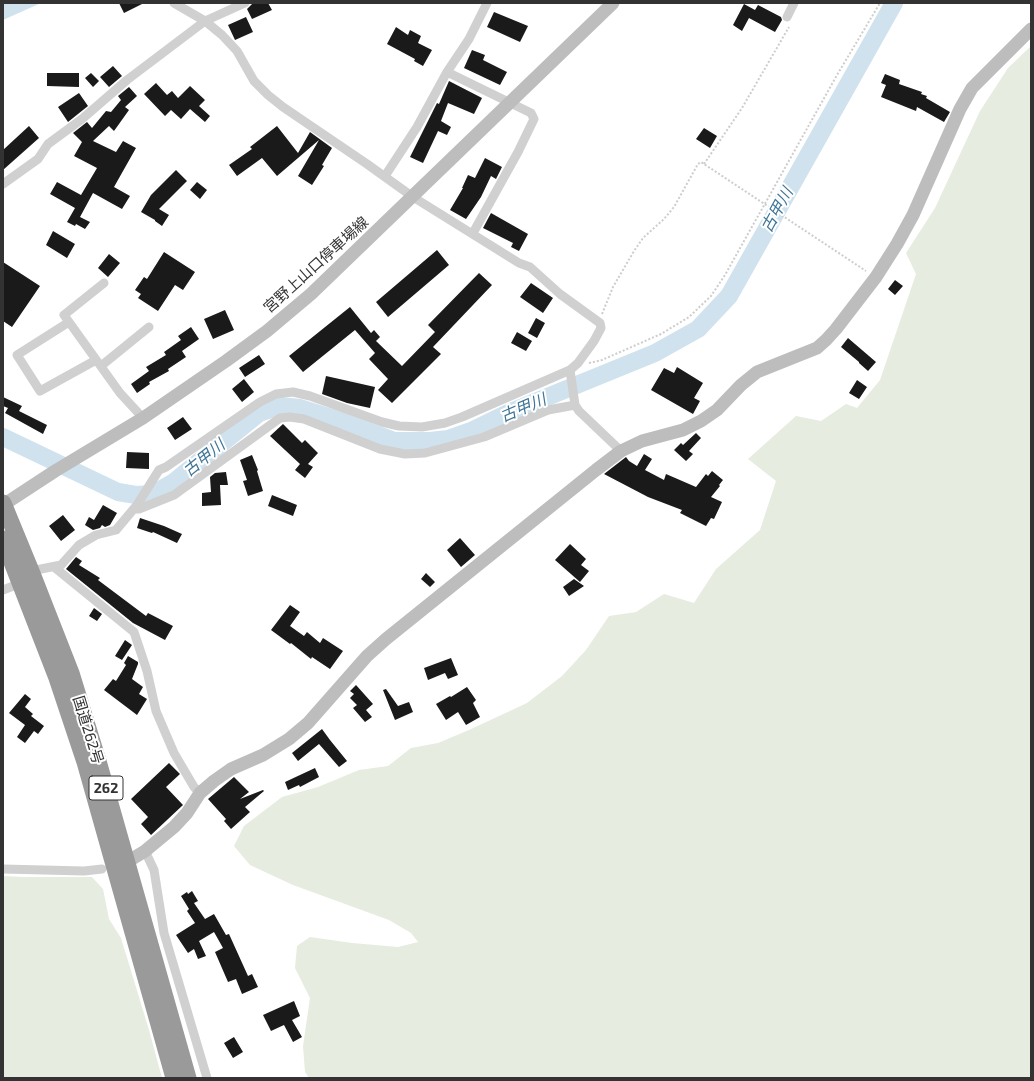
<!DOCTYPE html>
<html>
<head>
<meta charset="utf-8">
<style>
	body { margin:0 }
	#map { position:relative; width:1034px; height:1081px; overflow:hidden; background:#fff; font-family:"Exo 2",sans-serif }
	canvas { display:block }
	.frame { position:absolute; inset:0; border:4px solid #333; pointer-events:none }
</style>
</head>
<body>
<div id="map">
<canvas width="1034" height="1081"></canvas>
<div class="frame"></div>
</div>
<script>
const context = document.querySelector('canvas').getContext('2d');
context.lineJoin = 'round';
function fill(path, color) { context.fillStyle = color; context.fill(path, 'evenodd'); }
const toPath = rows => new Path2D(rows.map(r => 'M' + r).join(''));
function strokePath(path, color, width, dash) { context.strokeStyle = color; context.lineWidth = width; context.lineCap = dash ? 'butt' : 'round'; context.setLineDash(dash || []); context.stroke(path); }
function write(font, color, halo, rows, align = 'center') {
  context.font = font + ' "Exo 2","Noto Sans JP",sans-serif'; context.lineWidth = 4; context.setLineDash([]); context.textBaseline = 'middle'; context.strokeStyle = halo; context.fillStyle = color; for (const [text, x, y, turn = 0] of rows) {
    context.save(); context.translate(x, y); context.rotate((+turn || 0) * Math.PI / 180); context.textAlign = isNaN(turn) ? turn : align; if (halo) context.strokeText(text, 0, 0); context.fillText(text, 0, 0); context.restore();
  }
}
const green = toPath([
	[1031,46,1031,1078,309,1078,305,1072,303,1046,310,998,295,968,297,946,310,937,352,943,398,947,418,942,411,933,389,920,293,885,250,865,234,846,244,826,282,797,318,787,359,770,388,766,411,748,438,743,469,730,527,703,562,676,586,650,609,616,636,612,664,594,694,603,716,569,760,530,776,481,748,459,796,416,821,421,846,404,857,408,880,380,916,274,906,253,935,208,980,111,1008,68],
	[3,876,23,877,92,877,103,889,109,919,121,938,149,1030,162,1078,3,1078]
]);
const water = toPath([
	[3,3,41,3,3,20]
]);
const river = toPath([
	[3,437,118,492,136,495,153,494,174,482,259,413,280,406,300,408,338,420,394,441,430,441,448,439,471,431,508,413,655,353,698,329,729,296,894,3]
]);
const building = toPath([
	[119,3,144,3,124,13],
	[253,3,268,3,272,10,252,19,247,9],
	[744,4,755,10,758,5,781,17,782,20,775,32,749,18,742,31,733,25],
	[494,12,528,26,520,42,487,27],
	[246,17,253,32,235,40,228,25],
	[396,27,408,35,410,30,421,36,418,43,432,50,423,66,414,61,415,59,387,44],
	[472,50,485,55,483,60,507,72,500,85,464,68],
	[113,66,122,76,109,87,100,77],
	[47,73,79,73,79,87,47,86],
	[91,73,99,81,93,87,85,78],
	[885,74,900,80,899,84,922,92,921,94,927,96,926,98,950,112,944,122,917,107,916,111,881,97,886,85,881,83],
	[449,81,482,98,474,114,448,103,441,121,451,127,447,135,438,131,423,163,410,157,437,103,439,104],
	[156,83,167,95,172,91,178,98,190,86,205,100,199,106,210,116,205,122,190,109,181,119,171,110,165,116,144,94],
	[129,87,137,96,125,107,129,110,114,131,109,126,93,141,116,152,123,141,136,148,114,187,130,196,122,209,93,193,80,217,90,222,85,229,76,224,75,226,67,222,75,208,50,194,57,182,81,195,97,168,74,156,82,142,73,133,87,122,92,128,106,111,111,112,121,100,118,96],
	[79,93,88,106,68,122,58,107],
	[29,126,39,138,3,170,3,150],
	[277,126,298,153,310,132,332,148,322,165,324,166,312,185,298,176,319,140,277,176,262,158,237,176,229,165,252,149,250,147],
	[704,128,717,136,710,148,696,139],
	[485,158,502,167,496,179,491,176,481,197,466,219,450,210,463,188,462,188,468,175,475,178],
	[176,170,187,181,159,209,169,215,162,226,155,221,155,220,141,212,151,195],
	[197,182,207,190,200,199,190,190],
	[491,213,528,234,519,251,511,247,513,243,483,228],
	[53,231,75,244,67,258,46,245],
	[437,250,449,265,388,317,376,302],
	[164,252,195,272,183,290,175,285,158,311,138,298,141,294,135,290,144,277,147,279],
	[109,254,120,263,108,277,98,268],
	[3,262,40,286,12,327,3,321],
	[479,273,492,285,433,347,441,354,392,403,378,390,388,379,369,359,375,353,355,330,303,372,289,356,350,307,371,333,374,330,380,337,376,341,402,366,435,332,428,325],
	[895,280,903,286,895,295,888,289],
	[531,283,553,298,543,313,520,297],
	[225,310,234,330,213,339,204,319],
	[536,318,545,323,537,338,528,333],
	[191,327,199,339,182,351,186,357,168,369,169,371,149,382,150,384,137,393,131,384,149,371,146,367,166,355,164,352,181,340,178,336],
	[517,332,532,341,526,351,511,343],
	[848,338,876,362,868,371,859,363,859,362,841,347],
	[259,355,265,364,245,377,239,368],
	[677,367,703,383,694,398,700,401,693,414,651,390,664,368,674,373],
	[326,376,375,387,370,408,347,403,322,394],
	[244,379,254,392,242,402,232,389],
	[857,380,867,387,859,399,849,393],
	[3,397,22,406,19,411,47,425,43,434,5,413,8,408,3,406],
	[183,417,192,429,175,440,167,428],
	[283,424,302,443,305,440,318,453,308,464,313,467,305,478,295,470,300,464,270,436],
	[696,433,701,438,689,451,693,454,686,461,674,450,681,443,683,445],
	[127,452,149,453,149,469,126,468],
	[644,454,652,459,645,470,664,480,666,474,696,487,706,474,708,476,712,471,723,480,719,485,720,486,711,497,722,502,714,519,711,518,706,526,680,513,682,510,648,497,604,474,626,457,629,461,637,466],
	[252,455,258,470,257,471,263,491,248,496,243,481,247,480,240,460],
	[226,472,228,485,220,485,221,505,202,506,202,493,211,492,210,477,215,473],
	[272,495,297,505,293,516,268,506],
	[103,505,117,513,110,525,105,527,102,525,100,528,93,530,85,525,89,517,94,520],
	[63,515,75,530,61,541,49,526],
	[140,518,164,526,182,534,177,543,153,532,152,533,137,528],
	[460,538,475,555,461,567,447,550],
	[570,544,586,559,581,565,589,571,580,582,555,560],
	[76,557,82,561,79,565,100,578,98,580,146,616,148,613,173,626,165,640,133,623,66,569],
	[426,573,435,582,430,587,421,579],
	[574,579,584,586,569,596,563,587],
	[290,605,300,612,290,626,304,636,307,632,320,643,323,638,343,651,330,669,312,657,311,659,291,643,290,644,271,630],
	[94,608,102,614,97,621,89,616],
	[125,640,132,645,122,660,115,656],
	[128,656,138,662,138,664,132,679,143,687,139,694,147,699,137,715,104,690,113,679,116,681,126,665,124,663],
	[451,658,458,675,448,679,445,673,428,680,424,668],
	[356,685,373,704,366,710,372,717,365,722,353,708,357,705,350,698,354,694,350,691],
	[467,687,476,700,473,703,480,717,466,725,458,712,446,720,436,704,450,696,451,697],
	[386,689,398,706,409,702,413,712,395,720,383,690],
	[25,694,31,699,25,707,33,714,31,716,44,726,38,734,34,731,25,743,17,737,25,725,9,713],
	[322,729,330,740,347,761,339,767,319,744,298,761,292,753],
	[169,763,180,774,166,787,183,805,151,835,141,824,148,817,131,799],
	[315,768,319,777,300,787,299,785,288,790,285,782],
	[234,777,249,792,240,799,263,790,264,791,245,807,250,812,231,829,224,821,226,819,208,799],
	[192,891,198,901,194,903,205,919,214,914,226,935,229,934,248,976,252,974,258,987,242,994,236,979,228,982,215,952,223,948,214,932,199,941,206,956,198,959,194,949,188,953,176,935,195,923,187,911,189,909,181,896,187,892,188,894],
	[294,1001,300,1016,292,1020,302,1037,293,1042,284,1025,271,1031,263,1015],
	[234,1037,243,1052,233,1058,224,1043]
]);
const path = toPath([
	[704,164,742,108,789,27],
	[602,314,613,287,634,251,643,238,664,219,674,207,698,164,701,162,866,271],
	[589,363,602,360,661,334,689,317,711,296,725,275,837,75,880,3]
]);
const street = toPath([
	[174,3,205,21,222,35,237,51,254,81,268,95,283,107,367,164,413,197,519,263,530,267,560,294,600,323,601,328,594,341,578,363,570,370,575,405,579,411,621,451],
	[787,17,794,3],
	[447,72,531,113,534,119,518,152,473,233],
	[385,176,417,127,447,72,469,39,487,3],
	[3,184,38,159,48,144,82,119,127,80,205,21,245,3],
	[104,283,64,315,120,393,143,418],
	[69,322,17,355,40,391,96,360],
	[101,366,149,327],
	[134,509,139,509,174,495,280,418,290,417,304,419,380,449,405,454,425,453,484,437,548,410,575,405],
	[54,567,134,632,147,671,156,711,174,753,194,787,200,793],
	[31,571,61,565,79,545,96,535,116,530,137,505,159,470,166,467,260,402,276,394,293,392,310,396,382,422,399,426,422,427,445,423,462,417,570,370],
	[3,590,21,583],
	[145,851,154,870,164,933,207,1078],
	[3,869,84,871,102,869]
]);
const secondary = toPath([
	[3,505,55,471,143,418,226,361,267,331,311,294,613,3],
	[132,859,145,851,174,827,187,813,200,793,214,781,231,769,263,755,289,739,308,723,367,656,386,639,596,470,621,451,642,441,683,430,701,421,717,410,741,385,757,372,817,348,826,340,836,329,876,277,897,244,913,215,960,109,972,88,1031,29]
]);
const highway = toPath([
	[3,503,31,571,71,673,98,761,188,1078],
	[3,539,57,678,85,762,174,1078]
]);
const shields = [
	[106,788,34]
];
const shieldNames = [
	["262",106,788]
];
const streetNames = [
	["宮野上山口停車場線",316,265,-42],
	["国道262号",88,730,73]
];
const waterNames = [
	["古甲川",777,210,-61],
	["古甲川",523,408,-23],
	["古甲川",204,458,-39]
];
fill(green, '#e6ecdf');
fill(water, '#cfe2ee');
strokePath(river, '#cfe2ee', 18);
fill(building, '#1a1a1a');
strokePath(path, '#cdcdcd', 2, [2, 2]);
strokePath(street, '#d0d0d0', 9);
strokePath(secondary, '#bdbdbd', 13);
strokePath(highway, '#9a9a9a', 17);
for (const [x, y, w] of shields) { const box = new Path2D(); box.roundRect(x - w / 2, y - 12, w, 24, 3); context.fillStyle = '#fff'; context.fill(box); strokePath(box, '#333', 1); }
write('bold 14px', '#333', null, shieldNames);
write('15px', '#333', '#fff', streetNames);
write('italic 16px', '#3f7597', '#fff', waterNames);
</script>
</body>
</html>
